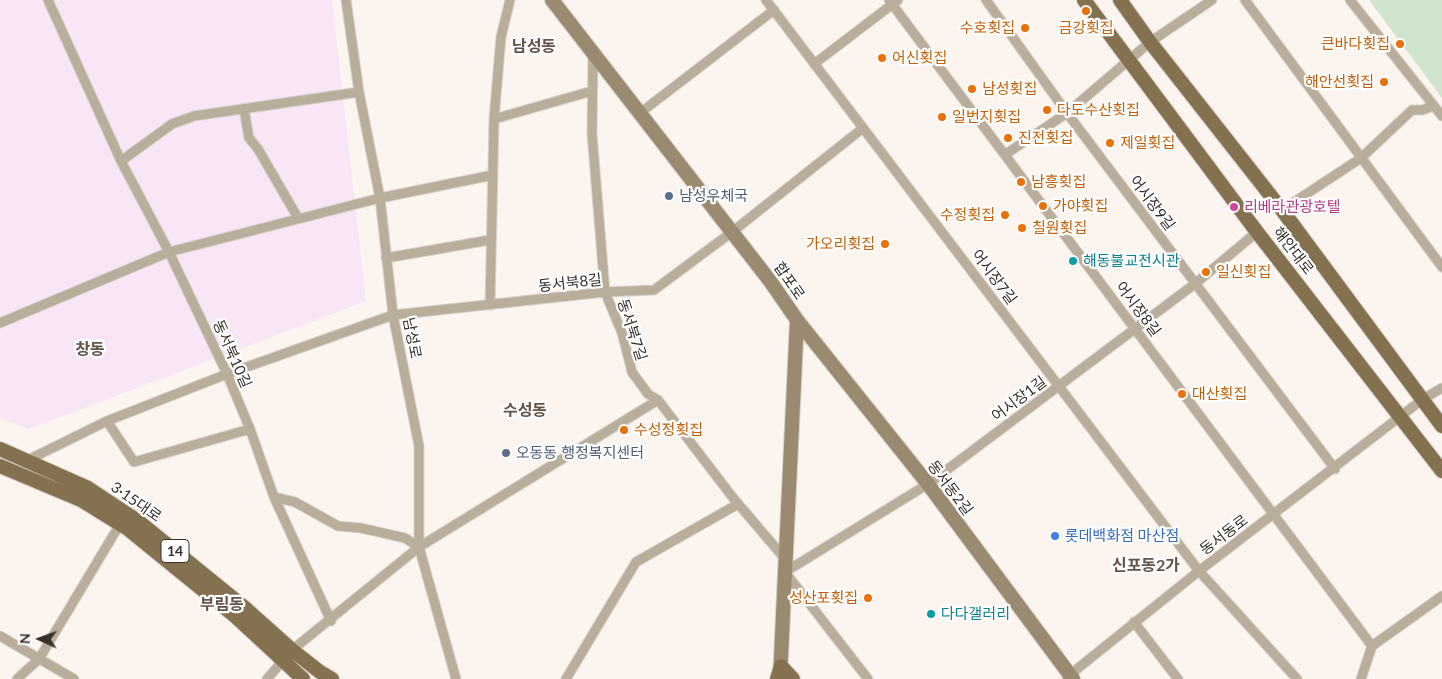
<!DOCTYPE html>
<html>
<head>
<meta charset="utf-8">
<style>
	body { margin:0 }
	#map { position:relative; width:1442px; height:679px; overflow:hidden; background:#fcf4ee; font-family:Lato,sans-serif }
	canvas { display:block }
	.north { position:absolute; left:15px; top:614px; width:50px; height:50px; -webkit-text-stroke:4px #fff; paint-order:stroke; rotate:272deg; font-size:14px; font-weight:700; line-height:20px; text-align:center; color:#372f2a }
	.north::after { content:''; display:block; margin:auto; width:18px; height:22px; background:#372f2a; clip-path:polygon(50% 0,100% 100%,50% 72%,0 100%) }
</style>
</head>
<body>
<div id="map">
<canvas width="1442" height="679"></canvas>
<div class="north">N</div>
</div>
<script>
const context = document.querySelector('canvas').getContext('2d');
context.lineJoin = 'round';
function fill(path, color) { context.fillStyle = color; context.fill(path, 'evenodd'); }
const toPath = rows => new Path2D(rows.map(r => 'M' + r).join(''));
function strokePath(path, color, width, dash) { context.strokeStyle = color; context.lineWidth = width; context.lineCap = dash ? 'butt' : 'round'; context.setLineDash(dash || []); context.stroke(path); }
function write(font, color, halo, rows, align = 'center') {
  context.font = font + ' Lato,"Noto Sans KR",sans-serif'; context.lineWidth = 4.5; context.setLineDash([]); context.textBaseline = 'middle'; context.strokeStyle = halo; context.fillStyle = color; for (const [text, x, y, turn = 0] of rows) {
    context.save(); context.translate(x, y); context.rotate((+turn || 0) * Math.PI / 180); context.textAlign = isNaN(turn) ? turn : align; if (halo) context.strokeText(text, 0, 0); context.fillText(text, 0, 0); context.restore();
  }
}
const commercial = toPath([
	[0,0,332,0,366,301,29,429,0,418]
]);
const green = toPath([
	[1369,0,1442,0,1442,98]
]);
const minor = toPath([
	[48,0,121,161,169,252,227,374,250,429,274,497,331,621],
	[346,0,359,92,380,198,393,315,419,446,419,547,456,679],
	[766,0,1199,571,1297,679],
	[889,0,1372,646],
	[986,0,1067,113,1335,469],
	[1245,0,1442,267],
	[1350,0,1442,116],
	[593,53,592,134,605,292,622,333,632,372,648,394,658,400,734,499,786,560],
	[814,64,898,0],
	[244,109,249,138,258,149,298,218],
	[640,113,774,10],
	[494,119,592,91],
	[1006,154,1067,113,1150,42,1212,0],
	[121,161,172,124,194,116,359,92],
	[1282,210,1361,158,1412,110,1422,110,1433,106],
	[386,258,490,240],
	[490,305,494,119,501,37,510,0],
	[0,323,169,252,380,198,493,175],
	[107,421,134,462,250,429],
	[28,460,107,421,227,374,393,315,605,292,654,290,732,232,863,128],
	[274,497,295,502,338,526,361,528,405,538,419,547],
	[1134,622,1178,679],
	[0,636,74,679],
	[1067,677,1199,571,1423,399,1442,388],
	[17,679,39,659,120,524],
	[267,679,292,650,419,547,658,400],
	[566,679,636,562,738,504],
	[868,679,785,572,928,484,1196,283,1257,232],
	[1361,679,1372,646,1442,596]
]);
const secondary = toPath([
	[552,0,770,281,797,320,780,678],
	[797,320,928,484,1073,679]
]);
const primary = toPath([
	[1084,0,1257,232,1442,471],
	[1120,0,1150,42,1282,210,1442,426],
	[0,449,88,488,138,521,245,608,292,650,320,672,332,679],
	[0,466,81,500,128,529,235,616,303,679],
	[777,679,781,666,793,679]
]);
const markers = [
	[1086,11,5,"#e8710a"],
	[1025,28,5,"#e8710a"],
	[1400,44,5,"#e8710a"],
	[882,58,5,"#e8710a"],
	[1384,82,5,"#e8710a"],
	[972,89,5,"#e8710a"],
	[1047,110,5,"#e8710a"],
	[942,117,5,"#e8710a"],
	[1008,138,5,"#e8710a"],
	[1110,143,5,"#e8710a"],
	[1021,182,5,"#e8710a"],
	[669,196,5,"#5c6f8a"],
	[1043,206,5,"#e8710a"],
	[1234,207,5,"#d1479c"],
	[1005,215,5,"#e8710a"],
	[1022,228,5,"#e8710a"],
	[885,244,5,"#e8710a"],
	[1073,261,5,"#0f9aa8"],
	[1206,272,5,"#e8710a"],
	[1182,394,5,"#e8710a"],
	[624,430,5,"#e8710a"],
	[506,453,5,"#5c6f8a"],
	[1055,536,5,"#3f7fe0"],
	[868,598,5,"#e8710a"],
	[931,614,5,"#0f9aa8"]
];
const shields = [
	[175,551,28]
];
const shieldNames = [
	["14",175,551]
];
const foodNames = [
	["수호횟집",1015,28,"right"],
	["금강횟집",1086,28,"center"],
	["큰바다횟집",1390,44,"right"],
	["어신횟집",892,58],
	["해안선횟집",1374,82,"right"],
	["남성횟집",982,89],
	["다도수산횟집",1057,110],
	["일번지횟집",952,117],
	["진전횟집",1018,138],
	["제일횟집",1120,143],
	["남흥횟집",1031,182],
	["가야횟집",1053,206],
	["수정횟집",995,215,"right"],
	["칠원횟집",1032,228],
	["가오리횟집",875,244,"right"],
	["일신횟집",1216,272],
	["대산횟집",1192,394],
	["수성정횟집",634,430],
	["성산포횟집",858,598,"right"]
];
const serviceNames = [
	["남성우체국",679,196],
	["오동동 행정복지센터",516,453]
];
const streetNames = [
	["어시장9길",1152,203,53],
	["해안대로",1293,251,52],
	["어시장7길",994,277,53],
	["합포로",789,281,55],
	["동서북8길",570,283,-6],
	["어시장8길",1138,309,53],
	["동서북7길",632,330,72],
	["남성로",412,338,79],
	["동서북10길",232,354,66],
	["어시장1길",1019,399,-37],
	["동서동2길",950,488,53],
	["3·15대로",136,502,35],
	["동서동로",1224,535,-37]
];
const hotelNames = [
	["리베라관광호텔",1244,207]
];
const cultureNames = [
	["해동불교전시관",1083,261],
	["다다갤러리",941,614]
];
const shopNames = [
	["롯데백화점 마산점",1065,536]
];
const neighbourhoodNames = [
	["남성동",534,47],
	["창동",90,350],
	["수성동",525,411],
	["신포동2가",1146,566],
	["부림동",222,605]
];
fill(commercial, '#f8e5f5');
fill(green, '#cfe5cd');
strokePath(minor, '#d9d1cb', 11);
strokePath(secondary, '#d9d1cb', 16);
strokePath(primary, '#d9d1cb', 16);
strokePath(minor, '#b8ae9b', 9);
strokePath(secondary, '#9a8a6f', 14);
strokePath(primary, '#84714f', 14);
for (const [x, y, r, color] of markers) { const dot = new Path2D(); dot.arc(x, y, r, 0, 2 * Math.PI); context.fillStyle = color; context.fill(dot); strokePath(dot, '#fff', 2); }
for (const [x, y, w] of shields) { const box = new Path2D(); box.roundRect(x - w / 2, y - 11.5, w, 23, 4); context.fillStyle = '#fff'; context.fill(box); strokePath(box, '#372f2a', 1); }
write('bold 14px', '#372f2a', null, shieldNames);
write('15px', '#c56008', '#fff', foodNames, 'left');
write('15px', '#4e5e75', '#fff', serviceNames, 'left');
write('15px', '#372f2a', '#fff', streetNames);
write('15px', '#b23c85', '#fff', hotelNames, 'left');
write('15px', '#0d838f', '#fff', cultureNames, 'left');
write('15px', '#366cbe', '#fff', shopNames, 'left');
write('bold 16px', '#645448', '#fff', neighbourhoodNames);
</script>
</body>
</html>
